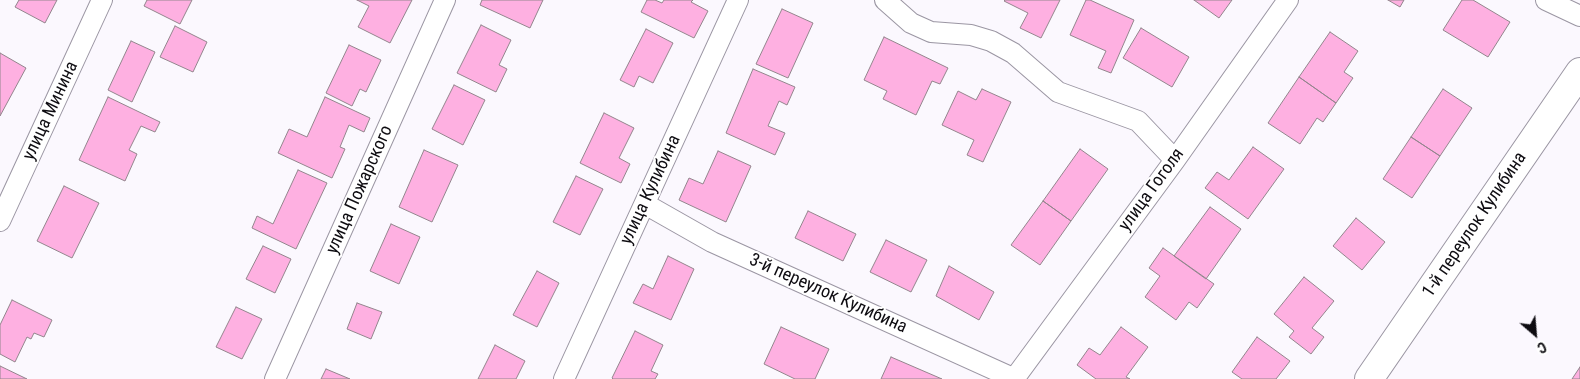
<!DOCTYPE html>
<html>
<head>
<meta charset="utf-8">
<style>
	body { margin:0 }
	#map { position:relative; width:1580px; height:379px; overflow:hidden; background:#fbf8fe; font-family:"Roboto Condensed",sans-serif }
	canvas { display:block }
	.north { position:absolute; left:1510px; top:309px; width:50px; height:50px; -webkit-text-stroke:4px #fff; paint-order:stroke; rotate:153deg; font-size:14px; font-weight:700; line-height:20px; text-align:center; color:#0e0c11 }
	.north::after { content:''; display:block; margin:auto; width:18px; height:22px; background:#0e0c11; clip-path:polygon(50% 0,100% 100%,50% 72%,0 100%) }
</style>
</head>
<body>
<div id="map">
<canvas width="1580" height="379"></canvas>
<div class="north">С</div>
</div>
<script>
const context = document.querySelector('canvas').getContext('2d');
context.lineJoin = 'round';
function fill(path, color) { context.fillStyle = color; context.fill(path, 'evenodd'); }
const toPath = rows => new Path2D(rows.map(r => 'M' + r).join(''));
function strokePath(path, color, width, dash) { context.strokeStyle = color; context.lineWidth = width; context.lineCap = dash ? 'butt' : 'round'; context.setLineDash(dash || []); context.stroke(path); }
function write(font, color, halo, rows, align = 'center') {
  context.font = font + ' "Roboto Condensed",sans-serif'; context.lineWidth = 4; context.setLineDash([]); context.textBaseline = 'middle'; context.strokeStyle = halo; context.fillStyle = color; for (const [text, x, y, turn = 0] of rows) {
    context.save(); context.translate(x, y); context.rotate((+turn || 0) * Math.PI / 180); context.textAlign = isNaN(turn) ? turn : align; if (halo) context.strokeText(text, 0, 0); context.fillText(text, 0, 0); context.restore();
  }
}
const building = toPath([
	[19,0,57,0,45,23,15,7,19,0],
	[147,0,192,0,180,24,144,6,147,0],
	[357,0,412,0,390,43,358,27,369,6,357,0],
	[482,0,543,0,530,28,480,5,482,0],
	[647,0,655,0,662,3,664,0,693,0,691,2,708,11,694,38,641,12,647,0],
	[1005,0,1060,0,1041,38,1020,28,1028,13,1004,1,1005,0],
	[1086,0,1090,0,1134,20,1111,73,1098,68,1106,51,1070,35,1086,0],
	[1194,0,1232,0,1219,18,1194,0],
	[1388,0,1404,0,1400,7,1388,0],
	[1462,0,1473,0,1510,22,1488,57,1443,30,1462,0],
	[782,9,813,23,788,78,756,64,782,9],
	[481,25,511,40,499,65,507,69,496,92,457,73,481,25],
	[175,26,207,42,193,72,160,57,175,26],
	[1141,28,1189,57,1172,87,1123,58,1141,28],
	[646,29,673,43,653,83,639,76,634,87,620,80,646,29],
	[1330,32,1358,51,1344,72,1353,78,1336,103,1299,77,1330,32],
	[884,37,948,68,940,84,932,81,916,115,883,99,887,91,864,80,884,37],
	[131,41,155,52,132,102,108,90,131,41],
	[349,45,381,60,366,92,360,89,352,106,326,93,349,45],
	[0,53,26,68,0,116,0,53],
	[753,69,795,87,787,105,779,101,768,126,785,133,775,155,726,133,753,69],
	[1299,77,1336,103,1323,122,1317,118,1300,144,1268,123,1299,77],
	[454,85,485,100,463,145,432,129,454,85],
	[982,89,1011,102,983,162,967,155,974,140,942,125,958,91,976,100,982,89],
	[1443,89,1472,108,1440,156,1411,137,1443,89],
	[108,97,160,122,155,132,141,126,129,150,137,154,125,181,79,160,108,97],
	[325,97,370,118,364,132,349,125,340,147,345,149,332,178,278,153,289,129,307,137,325,97],
	[604,113,634,128,619,158,630,164,621,183,580,163,604,113],
	[1411,137,1440,156,1412,198,1383,179,1411,137],
	[1253,147,1284,169,1248,219,1205,188,1217,172,1229,180,1253,147],
	[1080,149,1108,169,1071,221,1043,201,1080,149],
	[424,150,458,165,432,222,399,207,424,150],
	[718,151,751,166,726,222,679,200,689,178,703,184,718,151],
	[298,170,327,183,296,249,252,228,257,216,273,224,298,170],
	[576,176,603,189,580,235,553,222,576,176],
	[64,186,99,203,72,258,37,241,64,186],
	[1043,201,1071,221,1040,265,1011,245,1043,201],
	[1210,207,1241,229,1206,279,1174,256,1210,207],
	[808,211,856,234,843,261,795,238,808,211],
	[1356,218,1385,242,1362,270,1333,246,1356,218],
	[391,224,420,237,399,284,370,271,391,224],
	[886,240,927,260,911,292,870,272,886,240],
	[263,246,291,259,275,293,246,279,263,246],
	[1163,248,1214,284,1197,308,1189,302,1176,320,1145,297,1160,276,1149,268,1163,248],
	[668,256,694,269,671,320,633,303,643,284,653,289,668,256],
	[949,266,994,292,979,320,936,296,949,266],
	[537,271,559,283,537,327,513,315,537,271],
	[1304,277,1334,301,1312,328,1324,337,1311,354,1289,337,1294,331,1274,314,1304,277],
	[12,300,52,320,44,337,34,333,31,339,27,337,15,362,0,354,0,325,12,300],
	[357,303,382,312,371,339,347,329,357,303],
	[236,307,262,319,242,359,216,347,236,307],
	[781,327,829,349,815,379,795,379,764,364,781,327],
	[1121,327,1148,347,1126,377,1130,379,1096,379,1077,365,1089,348,1100,355,1121,327],
	[635,331,663,345,651,371,658,374,655,379,613,379,612,378,635,331],
	[1257,337,1290,361,1276,379,1242,379,1232,372,1257,337],
	[495,345,525,361,516,379,478,379,495,345],
	[891,357,942,379,881,379,891,357],
	[0,366,27,379,0,379,0,366],
	[1580,367,1580,379,1572,379,1580,367],
	[326,369,350,379,321,379,326,369]
]);
const street = toPath([
	[885,0,911,23,931,32,971,35,991,41,1013,53,1058,92,1138,121,1175,160],
	[1546,0,1580,16],
	[645,204,712,242,1015,379],
	[0,221,102,0],
	[275,379,445,0],
	[564,379,738,0],
	[1014,379,1175,160,1288,0]
]);
const secondary = toPath([
	[1369,379,1580,72]
]);
const streetNames = [
	["улица Минина",51,111,-65],
	["улица Пожарского",360,190,-66],
	["улица Кулибина",651,190,-65],
	["улица Гоголя",1152,190,-54],
	["1-й переулок Кулибина",1475,225,-56],
	["3-й переулок Кулибина",828,294,24]
];
fill(building, '#feb0e1');
strokePath(building, '#93858d', 1);
strokePath(street, '#9b96a3', 22);
strokePath(secondary, '#9b96a3', 30);
strokePath(street, '#fff', 20);
strokePath(secondary, '#fff', 28);
write('18px', '#0e0c11', '#fff', streetNames);
</script>
</body>
</html>
